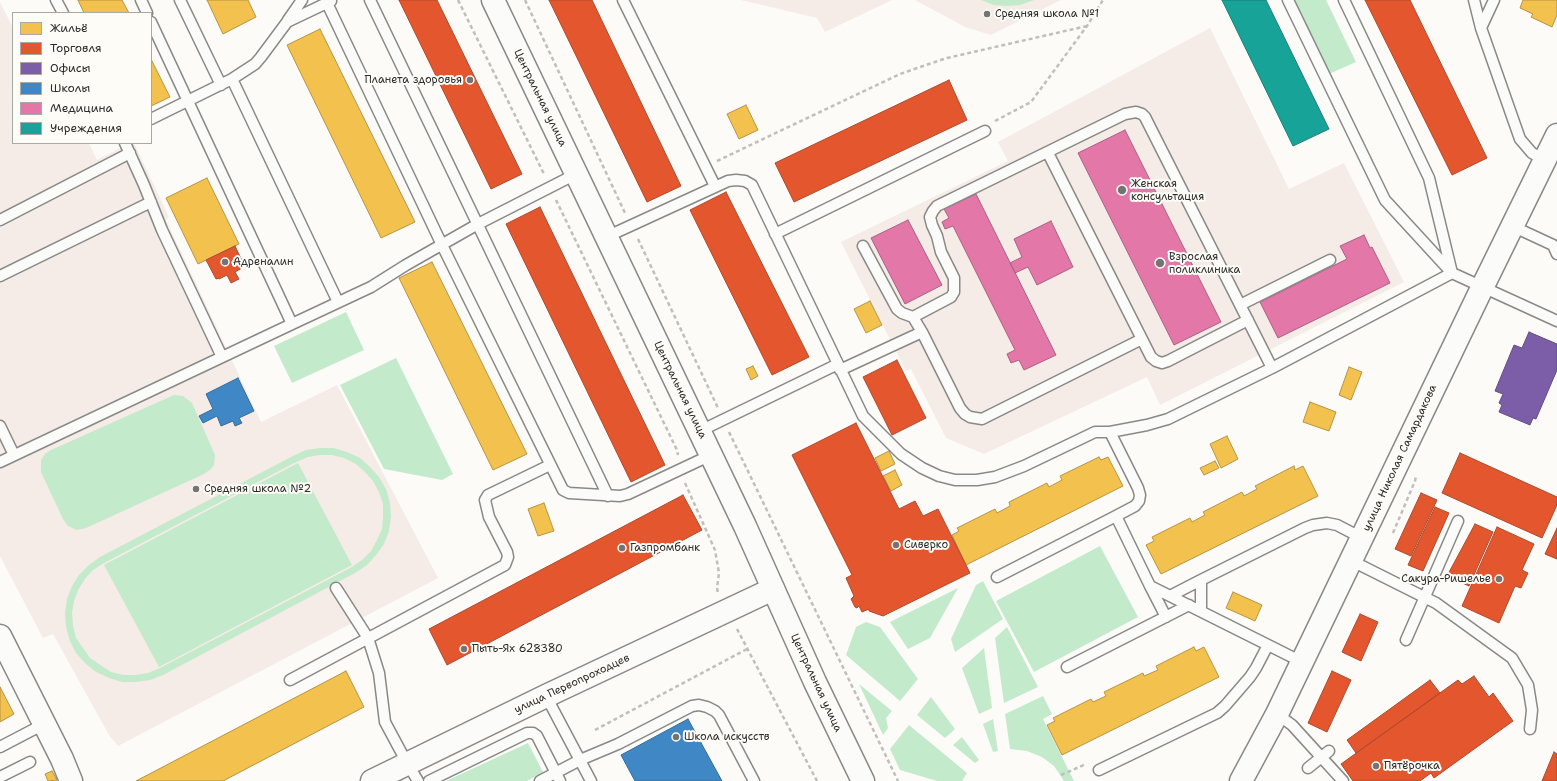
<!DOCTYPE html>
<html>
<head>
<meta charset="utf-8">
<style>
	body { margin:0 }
	#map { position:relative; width:1557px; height:781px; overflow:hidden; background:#fcfbf8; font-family:"Shantell Sans",sans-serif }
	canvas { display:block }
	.legend { position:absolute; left:12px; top:12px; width:140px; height:132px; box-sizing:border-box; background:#fdfcf7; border:1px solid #a9a8a5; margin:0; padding:5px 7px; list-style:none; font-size:12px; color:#2b2b2b }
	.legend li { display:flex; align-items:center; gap:8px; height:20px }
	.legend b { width:20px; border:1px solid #a9a8a5 }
</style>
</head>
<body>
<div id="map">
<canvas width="1557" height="781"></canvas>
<ul class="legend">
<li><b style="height:11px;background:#f2c14e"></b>Жильё</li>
<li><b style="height:11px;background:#e4572e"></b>Торговля</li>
<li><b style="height:11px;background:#7b5ea7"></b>Офисы</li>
<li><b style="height:11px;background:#3f88c5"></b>Школы</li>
<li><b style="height:11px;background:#e377a8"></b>Медицина</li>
<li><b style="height:11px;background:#17a398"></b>Учреждения</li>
</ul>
</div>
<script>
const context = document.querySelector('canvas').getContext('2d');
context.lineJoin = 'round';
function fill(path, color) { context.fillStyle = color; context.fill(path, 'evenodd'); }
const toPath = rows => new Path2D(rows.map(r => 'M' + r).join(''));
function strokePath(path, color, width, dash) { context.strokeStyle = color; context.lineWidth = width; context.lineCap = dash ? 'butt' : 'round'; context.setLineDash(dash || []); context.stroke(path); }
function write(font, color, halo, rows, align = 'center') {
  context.font = font + ' "Shantell Sans",sans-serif'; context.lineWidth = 4; context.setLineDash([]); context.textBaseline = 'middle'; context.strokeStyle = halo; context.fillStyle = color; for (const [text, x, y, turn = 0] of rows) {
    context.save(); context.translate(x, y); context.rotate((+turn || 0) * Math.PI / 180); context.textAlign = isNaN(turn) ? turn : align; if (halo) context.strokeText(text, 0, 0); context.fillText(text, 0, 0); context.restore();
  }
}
const built = toPath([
	[741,0,892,0,825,32,817,18],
	[915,0,1061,0,991,35,965,27],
	[0,2,13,28,13,143,89,143,97,160,130,143,134,143,169,217,166,220,261,422,337,385,438,578,118,746,109,735,53,634,43,638,0,556],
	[1210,28,1289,189,1344,163,1404,282,1160,405,1147,377,984,454,946,438,911,369,906,371,841,242,1008,161,998,142]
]);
const green = toPath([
	[981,0,1034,0,1020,5,1007,6,994,5],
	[1294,0,1326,0,1356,62,1329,74],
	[346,312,364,350,292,383,274,346],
	[396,358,453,474,442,480,384,469,340,385],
	[174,395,183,396,192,403,215,455,214,465,211,469,204,474,86,528,77,530,68,526,63,519,41,472,41,460,45,454,51,450],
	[320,448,334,448,347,452,360,458,370,467,379,477,386,489,390,503,391,517,389,531,384,544,376,555,367,565,355,573,163,675,150,680,136,682,122,682,109,678,96,672,85,663,76,653,70,641,66,627,65,613,67,599,72,586,79,575,89,565,100,557,293,456,306,450],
	[320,455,332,455,344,458,356,464,365,472,373,481,379,492,383,504,383,517,382,529,377,540,371,551,362,560,352,567,160,668,148,673,136,675,123,675,111,672,90,658,76,638,73,626,72,613,74,601,78,590,85,579,93,570,104,563,296,462,308,457],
	[298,463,352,565,159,667,104,565],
	[1100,546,1138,617,1034,672,996,601],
	[983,581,1003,619,955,652,951,639,976,585],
	[958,588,930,638,908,649,890,622],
	[866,622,880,627,918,679,900,701,846,655,856,627],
	[1007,627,1038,687,1004,703,995,638],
	[984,648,992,708,979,714,962,668],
	[859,684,892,711,886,718,888,728,883,735],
	[1043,696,1052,714,1043,719,1074,781,1064,781,1054,766,1042,757,1027,751,1010,749,1005,714],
	[931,697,955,729,945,738,917,715],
	[993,719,998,751,993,752,983,724],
	[909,725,967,773,962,781,937,781,900,770,890,749],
	[962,737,979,760,975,763,953,745],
	[528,743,543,772,527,781,446,781]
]);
const homes = toPath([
	[78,0,122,0,129,13,84,13,78,0],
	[207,0,248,0,256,17,223,34,207,0],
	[1523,0,1557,0,1557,15,1552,27,1531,17,1533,14,1520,8,1523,0],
	[320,29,415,222,381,238,287,45,320,29],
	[151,59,170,97,151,106,151,59],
	[746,105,758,130,739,139,727,114,746,105],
	[207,178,239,244,198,264,166,198,207,178],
	[432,262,527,454,493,470,399,278,432,262],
	[870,301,882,325,866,333,854,309,870,301],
	[753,366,758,376,751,380,746,369,753,366],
	[1349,367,1362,372,1351,400,1339,395,1349,367],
	[1310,402,1336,412,1329,431,1303,422,1310,402],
	[1227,436,1238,459,1221,468,1210,444,1227,436],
	[889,451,895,464,881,471,875,458,889,451],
	[1099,457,1101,460,1108,457,1123,486,966,565,952,535,959,531,957,528,995,509,997,513,1010,506,1009,502,1047,483,1049,487,1062,480,1060,476,1099,457],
	[1215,461,1219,468,1204,475,1200,468,1215,461],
	[1294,466,1295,470,1303,466,1318,496,1161,574,1146,545,1154,541,1152,537,1190,518,1192,522,1205,515,1203,512,1242,492,1244,496,1257,489,1255,486,1294,466],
	[895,470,902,485,891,491,883,476,895,470],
	[544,503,554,531,538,536,528,509,544,503],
	[1233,592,1262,605,1255,621,1226,608,1233,592],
	[1194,647,1196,651,1204,647,1219,677,1062,755,1047,725,1055,721,1053,718,1091,699,1093,702,1106,696,1104,692,1143,673,1144,676,1158,670,1156,666,1194,647],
	[346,671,364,707,223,781,136,781,346,671],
	[0,687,14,714,0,722,0,687],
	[52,771,57,780,48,781,45,774,52,771]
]);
const shops = toPath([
	[399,0,437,0,522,174,491,189,399,0],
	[549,0,592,0,681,186,647,202,549,0],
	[1365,0,1410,0,1487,158,1452,175,1365,0],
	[949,80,967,120,794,202,775,163,949,80],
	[726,192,809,357,772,375,690,210,726,192],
	[540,207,665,465,631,482,506,224,540,207],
	[235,246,244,265,242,266,242,268,235,272,239,279,231,283,227,275,219,279,219,278,216,279,206,260,235,246],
	[897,360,926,418,892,435,863,377,897,360],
	[856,423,899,509,915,501,923,516,938,509,970,573,883,616,869,611,869,609,862,612,859,606,857,608,855,607,851,599,854,596,846,578,852,575,792,455,856,423],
	[1460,453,1557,497,1557,505,1542,538,1442,493,1460,453],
	[1421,493,1437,500,1411,556,1395,549,1421,493],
	[683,495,702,530,447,665,429,629,683,495],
	[1435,507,1449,513,1423,571,1408,565,1435,507],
	[1475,524,1493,532,1469,586,1447,576,1475,524],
	[1497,527,1534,544,1522,570,1528,573,1521,588,1515,586,1499,623,1462,606,1497,527],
	[1557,528,1557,559,1545,554,1557,528],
	[1360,614,1378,622,1361,661,1342,652,1360,614],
	[1332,671,1351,680,1327,732,1308,723,1332,671],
	[1474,676,1489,697,1493,693,1513,721,1434,778,1431,773,1420,781,1353,781,1341,764,1458,680,1462,684,1474,676],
	[1430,680,1440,693,1356,753,1347,740,1430,680],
	[1554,752,1557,754,1557,781,1542,781,1554,752]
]);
const offices = toPath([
	[1529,332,1557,344,1557,370,1536,419,1533,418,1530,425,1499,412,1502,405,1499,403,1503,394,1495,391,1514,345,1522,348,1529,332]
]);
const schools = toPath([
	[238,378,254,411,239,418,242,423,235,426,233,421,221,426,217,416,203,423,199,416,213,409,206,394,238,378],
	[688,719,722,781,635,781,621,755,688,719]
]);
const health = toPath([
	[1125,130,1221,322,1174,345,1078,153,1125,130],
	[976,194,1056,355,1024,370,1019,360,1011,363,1007,354,1015,350,953,226,945,229,942,222,949,218,944,209,976,194],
	[908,220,942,285,905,304,871,238,908,220],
	[1051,221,1073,267,1037,285,1028,267,1015,273,1010,263,1022,257,1014,239,1051,221],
	[1364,235,1370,248,1372,247,1390,283,1278,338,1260,302,1347,259,1340,246,1364,235]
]);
const public = toPath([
	[1222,0,1266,0,1329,129,1293,146,1222,0]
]);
const path = toPath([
	[458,0,544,174],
	[525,0,625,213],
	[995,121,1031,102,1087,26,1103,0],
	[717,161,900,74,923,66,947,58,1087,26],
	[556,200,677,450,678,455],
	[638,239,718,408],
	[729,432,898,781],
	[685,483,715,550,719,573,717,588,718,593],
	[1393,533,1415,481,1416,476],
	[737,629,817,781],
	[595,730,747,649],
	[1061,775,1086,764]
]);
const service = toPath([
	[56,0,63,13],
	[141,0,147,13],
	[180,0,221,85],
	[370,0,608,496],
	[623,0,715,186],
	[1344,0,1429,178,1452,273,1557,321],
	[1474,0,1481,28],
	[1494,0,1481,28,1520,139,1532,153,1545,160],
	[327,3,442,245,563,490,569,493,620,496,628,494,711,455],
	[288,20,302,0],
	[232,79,338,302],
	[151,119,232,79,255,64,261,57,287,22,331,1],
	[125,143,144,185,162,230,222,357],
	[1048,153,1151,357,1156,361,1162,363,1168,361,1248,320],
	[0,220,130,153],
	[1512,226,1553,245,1557,254],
	[775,234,985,131],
	[606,237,728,181,736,180,745,181,752,185,863,416,901,454,922,468,939,476,955,480,977,480,995,477,1024,466,1095,432,1110,432,1147,425,1168,419,1272,368,1452,273,1385,200,1288,0],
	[863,246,897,309,902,313,913,317,922,332,960,408,965,414,970,417,982,419,1142,339],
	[0,276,151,202],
	[1240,305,1330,260],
	[913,317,951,297,954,292,954,278,941,252,937,236,932,225,930,217,933,211,937,206,1125,114,1136,112,1142,114,1145,117,1272,368],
	[292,324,371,287,406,265,478,224,576,174],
	[840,370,922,332],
	[0,426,14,455],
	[700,431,838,364],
	[1110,432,1138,488,1140,495,1139,501,1135,506,1116,516,1150,586,1302,662],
	[0,462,292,324,151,22],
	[1352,561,1436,603,1512,658,1528,685,1532,710,1530,729],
	[997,577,1116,516],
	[1150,586,1166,617],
	[336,588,368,638,379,673,385,722,407,763,418,781],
	[1170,596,1201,580],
	[1201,611,1201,580,1305,528,1313,525,1327,523,1337,525,1362,538],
	[1406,640,1458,521],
	[1067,667,1189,605],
	[290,680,505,565,508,557,507,552,489,517,485,500,488,495,550,465],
	[546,696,591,781],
	[1277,714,1292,725,1343,781],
	[0,747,44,724],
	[1308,768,1329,751],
	[1099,770,1217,713,1225,706,1250,677,1256,668,1268,645],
	[0,777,30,762],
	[429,781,527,733,533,733,537,736,560,781],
	[540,781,580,760,618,744,692,706,699,705,707,707,715,711,719,715,754,781]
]);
const tertiary = toPath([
	[0,636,62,759,71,781],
	[372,781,546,696,773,589],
	[1241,781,1277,714,1482,288,1557,135]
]);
const secondary = toPath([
	[493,0,745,526,815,682,863,781]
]);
const markers = [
	[987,14,4,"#747473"],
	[470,80,4,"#747473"],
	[1122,190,5,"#747473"],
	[225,262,4,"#747473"],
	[1160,263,5,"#747473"],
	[196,489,4,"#747473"],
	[896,545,4,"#747473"],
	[622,548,4,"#747473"],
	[1499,579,4,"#747473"],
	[464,649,4,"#747473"],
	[676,737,4,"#747473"],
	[1376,766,4,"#747473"]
];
const poiNames = [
	["Средняя школа №1",995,14],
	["Планета здоровья",462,80,"right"],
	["Женская",1131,184],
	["консультация",1131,197],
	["Взрослая",1169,257],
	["поликлиника",1169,270],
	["Адреналин",233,262],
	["Средняя школа №2",204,489],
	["Сиверко",904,545],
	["Газпромбанк",630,548],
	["Сакура-Ришелье",1491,579,"right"],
	["Пыть-Ях 628380",472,649],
	["Школа искусств",684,737],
	["Пятёрочка",1384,766]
];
const streetNames = [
	["Центральная улица",540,98,64],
	["Центральная улица",680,390,64],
	["улица Николая Самардакова",1400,458,-65],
	["Центральная улица",816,683,65],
	["улица Первопроходцев",572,684,-25]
];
fill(built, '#f5ebe7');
fill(green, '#c4eacc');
fill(homes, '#f2c14e');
strokePath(homes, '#b69444', 1);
fill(shops, '#e4572e');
strokePath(shops, '#ac4a2d', 1);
fill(offices, '#7b5ea7');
strokePath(offices, '#634f82', 1);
fill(schools, '#3f88c5');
strokePath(schools, '#396c97', 1);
fill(health, '#e377a8');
strokePath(health, '#ac6082', 1);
fill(public, '#17a398');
strokePath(public, '#1d7f77', 1);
strokePath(service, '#898987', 13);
strokePath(tertiary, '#898987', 25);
strokePath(secondary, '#898987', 25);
strokePath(path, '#c0bfbc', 2.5, [4, 3]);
strokePath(service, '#fbfbf9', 10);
strokePath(tertiary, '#fbfbf9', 22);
strokePath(secondary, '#fbfbf9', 22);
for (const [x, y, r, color] of markers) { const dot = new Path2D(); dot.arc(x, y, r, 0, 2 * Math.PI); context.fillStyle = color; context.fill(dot); strokePath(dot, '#fdfcf7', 1.5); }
write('11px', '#2b2b2b', '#fdfcf7', poiNames, 'left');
write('11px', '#2b2b2b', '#fdfcf7', streetNames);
</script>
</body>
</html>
